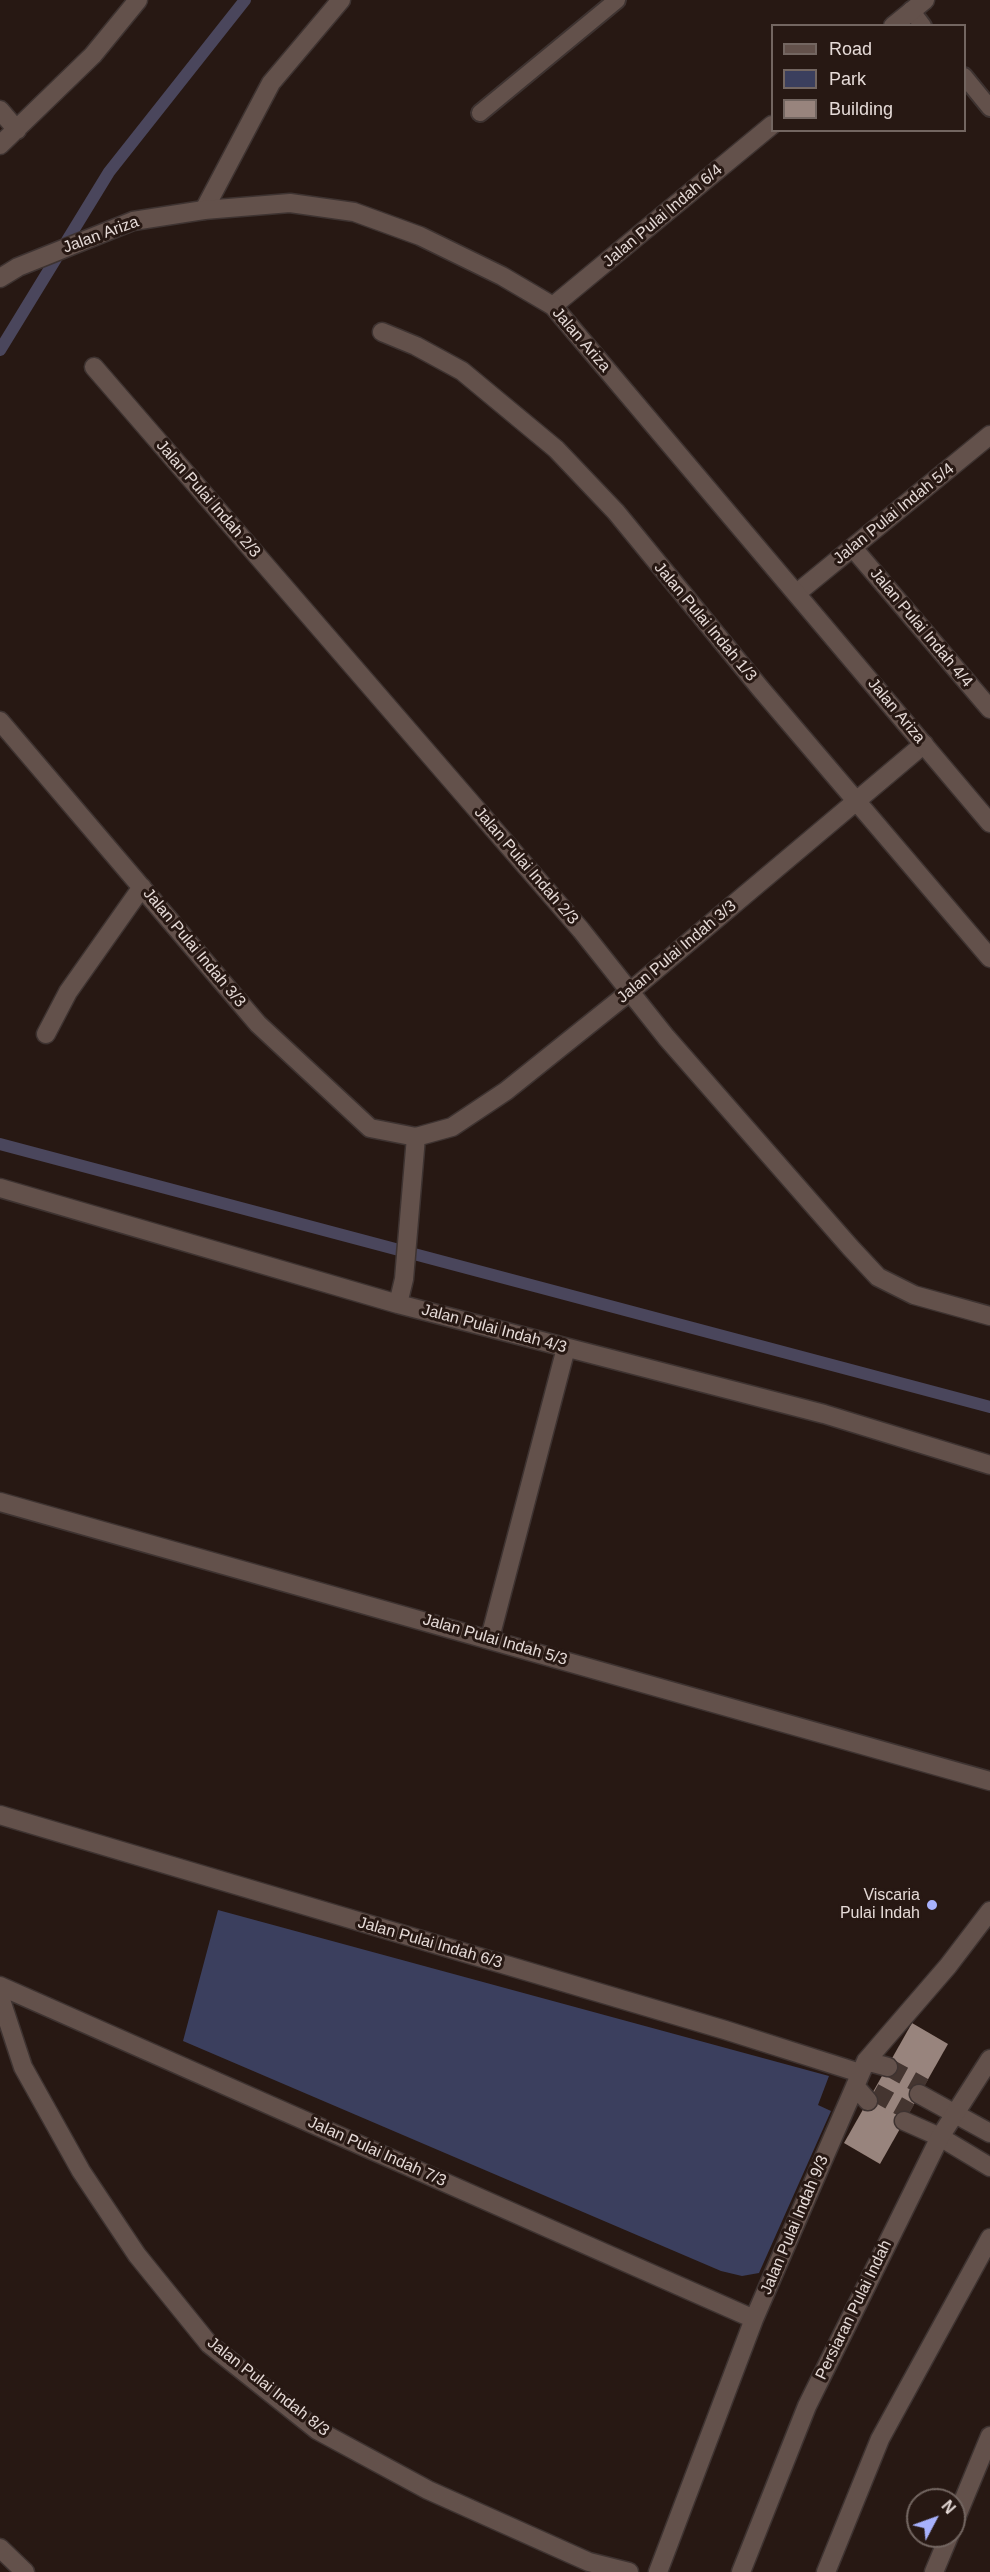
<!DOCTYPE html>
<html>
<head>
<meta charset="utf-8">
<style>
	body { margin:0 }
	#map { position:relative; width:990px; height:2572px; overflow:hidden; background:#271813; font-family:Helvetica,sans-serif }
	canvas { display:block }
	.legend { position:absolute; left:771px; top:24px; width:195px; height:108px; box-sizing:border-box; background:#271813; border:2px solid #736661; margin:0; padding:8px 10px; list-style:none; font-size:18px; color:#e5dad7 }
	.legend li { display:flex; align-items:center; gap:12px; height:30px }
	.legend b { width:30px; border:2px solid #736661 }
	.north { position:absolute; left:906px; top:2488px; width:60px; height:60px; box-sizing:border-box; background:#271813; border:2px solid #736661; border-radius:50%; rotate:49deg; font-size:16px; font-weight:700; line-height:24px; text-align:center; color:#e5dad7 }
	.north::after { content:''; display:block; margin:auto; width:21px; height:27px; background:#a7b1fc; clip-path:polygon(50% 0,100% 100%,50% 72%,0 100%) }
</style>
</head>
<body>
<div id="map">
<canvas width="990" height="2572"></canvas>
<ul class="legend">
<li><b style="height:8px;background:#63514b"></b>Road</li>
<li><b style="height:16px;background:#3b3f5e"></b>Park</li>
<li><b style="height:16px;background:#98847d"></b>Building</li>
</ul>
<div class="north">N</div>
</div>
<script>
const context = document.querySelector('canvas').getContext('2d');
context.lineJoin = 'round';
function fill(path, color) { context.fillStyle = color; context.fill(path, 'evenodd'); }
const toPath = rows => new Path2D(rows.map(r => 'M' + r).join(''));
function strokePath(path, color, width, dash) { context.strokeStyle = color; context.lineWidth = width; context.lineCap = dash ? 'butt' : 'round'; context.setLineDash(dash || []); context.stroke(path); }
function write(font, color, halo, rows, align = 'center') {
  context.font = font + ' Helvetica,sans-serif'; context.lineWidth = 6; context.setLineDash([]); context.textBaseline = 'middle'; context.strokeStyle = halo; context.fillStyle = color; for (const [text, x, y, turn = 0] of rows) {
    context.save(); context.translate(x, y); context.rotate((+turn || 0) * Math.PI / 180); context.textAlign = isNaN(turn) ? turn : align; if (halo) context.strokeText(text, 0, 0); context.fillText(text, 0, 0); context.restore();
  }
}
const green = toPath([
	[218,1910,829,2076,818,2105,831,2111,759,2273,742,2276,721,2271,183,2041]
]);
const stream = toPath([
	[0,350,109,172,245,0],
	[0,1144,990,1407]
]);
const building = toPath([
	[912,2023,948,2044,880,2164,844,2143]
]);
const streetTunnel = toPath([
	[888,2067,924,2087],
	[874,2092,910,2112]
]);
const lane = toPath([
	[911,10,923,26],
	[964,76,990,108],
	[480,113,617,0]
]);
const street = toPath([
	[893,26,925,0],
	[0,110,17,130],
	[0,145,93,55,138,0],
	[204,210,271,83,341,0],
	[553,306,772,125],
	[382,332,416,346,462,371,556,449,616,512,760,688,990,958],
	[94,367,581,930,666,1037,850,1247,878,1277,914,1295,990,1316],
	[853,548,990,709],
	[797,593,990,435],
	[0,721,258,1024,370,1128,416,1137,452,1127,506,1091,632,990,924,744],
	[46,1034,68,992,142,887],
	[0,1188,398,1304,824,1414,990,1465],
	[398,1304,404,1279,416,1137],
	[0,1502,990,1781],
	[490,1638,566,1348],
	[0,1815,725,2030,860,2073],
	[0,1986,754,2319],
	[0,1997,23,2067,81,2171,137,2255,209,2344,317,2430,428,2490,589,2562,629,2572],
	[866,2061,888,2067],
	[855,2086,868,2101],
	[919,2094,990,2133],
	[904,2121,940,2137,990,2167],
	[954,2523,990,2436],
	[0,2548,25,2572],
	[658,2572,754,2319,866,2061,948,1966,990,1911],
	[934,2572,949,2536]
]);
const secondary = toPath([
	[0,278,18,267,133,221,204,210,290,203,354,212,420,236,502,276,553,306,990,823],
	[741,2572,807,2406,940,2137,990,2059],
	[826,2572,880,2439,990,2238]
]);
const markers = [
	[932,1905,6,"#a7b1fc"]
];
const streetNames = [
	["Jalan Pulai Indah 6/4",663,216,-40],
	["Jalan Ariza",101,235,-20],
	["Jalan Ariza",581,340,49],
	["Jalan Pulai Indah 2/3",208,499,49],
	["Jalan Pulai Indah 5/4",894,514,-39],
	["Jalan Pulai Indah 1/3",705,622,50],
	["Jalan Pulai Indah 4/4",921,628,50],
	["Jalan Ariza",896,711,50],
	["Jalan Pulai Indah 2/3",526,866,49],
	["Jalan Pulai Indah 3/3",194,948,50],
	["Jalan Pulai Indah 3/3",677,952,-40],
	["Jalan Pulai Indah 4/3",494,1329,15],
	["Jalan Pulai Indah 5/3",495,1640,16],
	["Jalan Pulai Indah 6/3",430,1943,16],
	["Jalan Pulai Indah 7/3",377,2152,24],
	["Jalan Pulai Indah 9/3",795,2225,-67],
	["Persiaran Pulai Indah",854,2310,-64],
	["Jalan Pulai Indah 8/3",268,2387,38]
];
const poiNames = [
	["Viscaria",920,1896],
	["Pulai Indah",920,1914]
];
fill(green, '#3b3f5e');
strokePath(stream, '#4a465c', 12);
fill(building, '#98847d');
strokePath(streetTunnel, '#443530', 18, [18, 9]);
strokePath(lane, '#3e3331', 20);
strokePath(street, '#3e3331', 21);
strokePath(secondary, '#3e3331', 21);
strokePath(lane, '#63514b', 16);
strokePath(street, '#63514b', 18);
strokePath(secondary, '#63514b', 18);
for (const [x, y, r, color] of markers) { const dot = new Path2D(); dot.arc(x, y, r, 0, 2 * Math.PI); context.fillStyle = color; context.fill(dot); strokePath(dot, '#271813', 2); }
write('16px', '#e5dad7', '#271813', streetNames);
write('16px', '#e5dad7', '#271813', poiNames, 'right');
</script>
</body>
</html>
